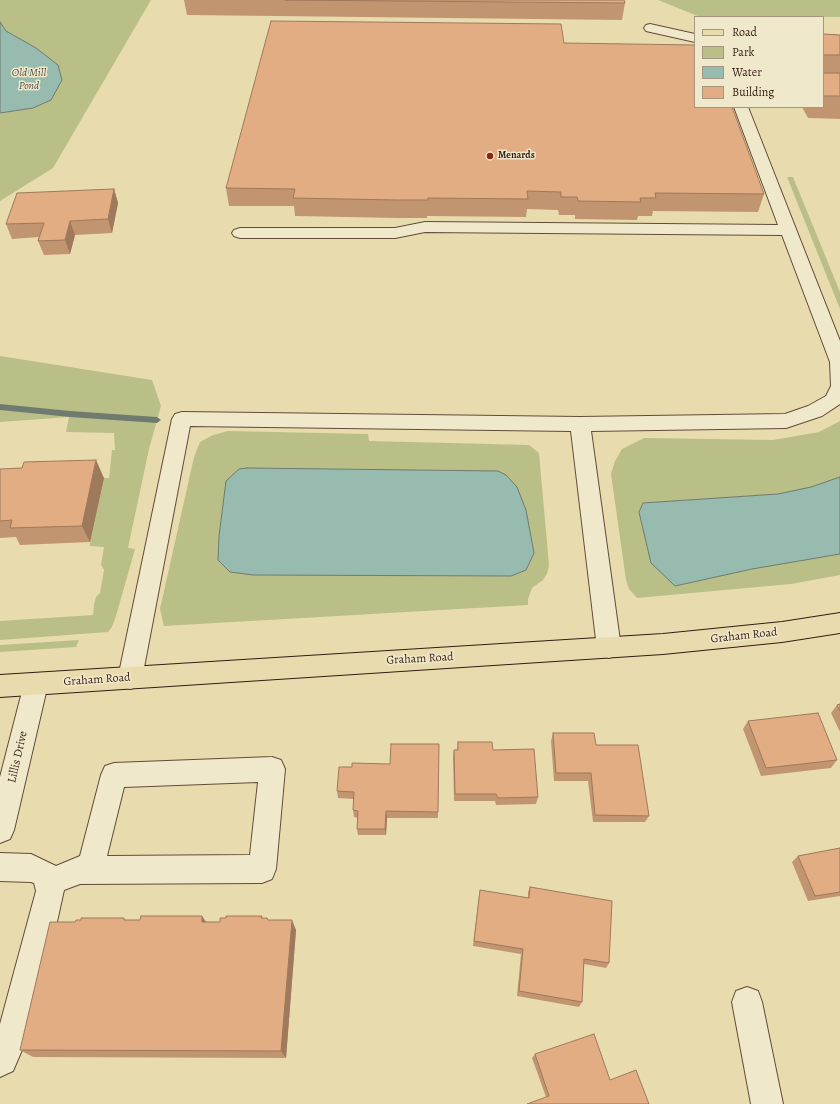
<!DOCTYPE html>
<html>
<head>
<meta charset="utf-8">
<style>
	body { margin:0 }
	#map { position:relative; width:840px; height:1104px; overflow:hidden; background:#e8dcaf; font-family:Alegreya,serif }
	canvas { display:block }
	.legend { position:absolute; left:694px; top:16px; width:130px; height:92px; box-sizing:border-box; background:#f0e8cb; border:1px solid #a59681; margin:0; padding:5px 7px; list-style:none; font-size:12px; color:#351c12 }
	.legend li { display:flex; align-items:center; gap:8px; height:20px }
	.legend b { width:20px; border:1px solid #a59681 }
</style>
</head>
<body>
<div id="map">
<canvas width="840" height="1104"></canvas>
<ul class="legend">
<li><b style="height:5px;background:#e8dcaf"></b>Road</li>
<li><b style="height:11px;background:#babf87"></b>Park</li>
<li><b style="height:11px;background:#97bbaf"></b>Water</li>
<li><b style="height:11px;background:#e2ad83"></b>Building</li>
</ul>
</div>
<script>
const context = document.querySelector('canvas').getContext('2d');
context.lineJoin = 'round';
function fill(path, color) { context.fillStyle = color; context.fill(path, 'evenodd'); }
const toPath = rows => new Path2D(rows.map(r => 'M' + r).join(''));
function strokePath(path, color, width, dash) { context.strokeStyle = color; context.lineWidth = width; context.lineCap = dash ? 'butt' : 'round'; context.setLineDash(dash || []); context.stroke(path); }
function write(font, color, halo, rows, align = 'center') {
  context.font = font + ' Alegreya,serif'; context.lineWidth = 3; context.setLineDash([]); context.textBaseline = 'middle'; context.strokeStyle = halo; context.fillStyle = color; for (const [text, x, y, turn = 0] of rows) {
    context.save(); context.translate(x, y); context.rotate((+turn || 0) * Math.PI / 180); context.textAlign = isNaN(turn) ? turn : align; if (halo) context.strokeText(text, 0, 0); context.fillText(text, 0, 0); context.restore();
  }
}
const green = toPath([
	[0,0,151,0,53,168,0,201,0,113,33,108,36,48,6,31,0,22],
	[658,0,840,0,840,17,700,17],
	[787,177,793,177,840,292,840,309],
	[0,356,152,380,161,406,149,449,128,548,135,549,116,616,112,627,108,632,0,640,0,621,93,615,94,604,96,597,100,593,104,570,101,565,104,547,90,546,90,542,104,478,109,478,112,450,115,450,114,433,66,432,69,417,0,422],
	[840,421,840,575,791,584,637,598,629,589,626,580,611,474,615,461,622,449,644,438,773,440,819,432],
	[228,431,368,434,369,441,529,445,539,453,549,565,547,574,543,580,532,588,528,599,528,605,164,626,160,609,194,457,200,442,213,435],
	[79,640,76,647,0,652,0,645]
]);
const water = toPath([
	[0,22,6,31,36,48,58,65,62,80,51,100,33,108,0,113,0,22],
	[247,468,498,471,506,475,517,487,526,510,534,553,526,570,511,576,253,575,230,572,218,560,219,536,226,481,239,469,247,468],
	[840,477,840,554,752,569,675,586,651,563,639,512,643,503,778,494,811,487,840,477]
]);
const stream = toPath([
	[0,404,70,411,157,417,161,420,157,423,70,417,0,410,0,404]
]);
const minor = toPath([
	[650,24,695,34,695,42,646,31,644,28,646,25,650,24],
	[734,107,748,107,840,341,840,404,822,416,786,428,591,431,621,648,617,655,609,658,601,655,597,648,571,431,190,426,142,678,139,686,130,689,121,686,118,678,172,419,175,414,182,412,580,417,785,414,808,406,826,396,831,386,830,362,782,235,425,232,395,238,240,238,234,236,232,233,234,230,240,228,395,228,425,222,778,225,734,107],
	[36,673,45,676,48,684,14,830,10,839,0,843,0,777,24,684,27,676,36,673],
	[272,757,281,760,285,769,276,869,272,879,262,883,80,884,64,890,51,949,25,1043,13,1071,0,1077,0,1024,36,891,34,883,31,882,0,881,0,853,31,854,56,866,80,856,101,775,105,766,114,763,272,757],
	[258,782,250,855,107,856,124,787,258,782],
	[747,987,758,991,762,1002,783,1104,751,1104,732,1002,736,991,747,987]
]);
const major = toPath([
	[840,613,840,633,782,642,663,654,0,697,0,675,663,634,782,622,840,613]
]);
const wall = toPath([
	[184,0,624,0,625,3,622,20,187,15],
	[823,34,840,35,840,119,808,118,802,107,823,107],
	[564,43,764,194,758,212,653,211,652,216,638,216,637,220,575,219,575,215,559,215,558,210,527,209,526,217,427,216,427,218,398,218,295,216,294,206,229,206,226,188],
	[114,189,118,203,112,233,75,235,70,254,44,255,38,241,39,237,12,239,6,224],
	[0,469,104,478,90,542,20,545,16,537,0,538],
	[840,704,840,732,831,713,837,705],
	[748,721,837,760,831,768,761,776,743,729],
	[553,733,596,745,649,816,645,822,593,822,588,781,554,781,551,741],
	[458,742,493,750,538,797,536,804,496,805,495,801,454,801,453,757,454,750,457,750],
	[339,767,438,812,438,818,387,818,386,835,358,835,357,829,358,818,354,817,353,810,353,799,338,798,337,791],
	[840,848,840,896,808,901,792,862,798,856],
	[530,887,609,963,606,968,584,964,582,1002,579,1007,517,996,521,954,473,946,479,896,528,898,528,892],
	[263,918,296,930,286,1058,33,1057,20,1050,75,922,127,920,220,922],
	[535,1054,610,1080,546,1097,532,1058]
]);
const shadedWall = toPath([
	[114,189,118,203,112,233,108,219],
	[70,221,75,235,70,254,65,240],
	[96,460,104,478,90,542,82,526],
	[386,811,387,818,386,835,385,829],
	[202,916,209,926,202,922],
	[292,920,296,930,286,1058,281,1051]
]);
const building = toPath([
	[285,0,624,0,625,3,285,0],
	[271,21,561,24,564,43,695,45,695,107,732,107,764,194,655,193,656,198,640,198,641,202,578,201,577,197,561,197,561,192,527,191,528,199,428,198,428,200,397,200,293,198,295,189,226,188,271,21],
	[823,34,840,35,840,55,823,55,823,34],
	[823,73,840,73,840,96,823,96,823,73],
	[114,189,108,219,70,221,65,240,38,241,44,223,6,224,17,193,114,189],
	[96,460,82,526,10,528,12,520,0,521,0,469,22,468,24,462,96,460],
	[840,704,840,711,837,705,840,704],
	[818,713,837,760,766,768,748,721,818,713],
	[553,733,594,733,596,745,638,745,649,816,595,815,591,773,556,773,553,733],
	[458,742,492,742,493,750,534,749,538,797,498,798,496,794,455,794,454,750,458,750,458,742],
	[391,744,439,744,438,812,386,811,385,829,357,829,358,811,353,810,354,792,337,791,339,767,352,767,352,763,390,764,391,744],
	[840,848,840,892,815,896,798,856,840,848],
	[530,887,612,901,609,963,584,959,582,1002,519,991,523,949,474,941,480,890,529,898,530,887],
	[141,916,202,916,202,922,220,922,220,918,226,918,226,916,262,916,261,918,267,918,268,920,292,920,281,1051,20,1050,50,922,75,922,76,920,81,920,81,918,124,918,124,920,140,920,141,916],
	[594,1034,610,1080,636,1070,649,1104,527,1104,549,1096,535,1054,594,1034]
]);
const markers = [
	[490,156,4,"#8f2418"]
];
const farPoinames = [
	["Menards",498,156]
];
const farWaternames = [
	["Old Mill",29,73],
	["Pond",29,86]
];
const streetNames = [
	["Graham Road",744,636,-6],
	["Graham Road",420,659,-3],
	["Graham Road",97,680,-4],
	["Lillis Drive",18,757,-77]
];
fill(green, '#babf87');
fill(water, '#97bbaf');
strokePath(water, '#707b70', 1);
fill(stream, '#707b70');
strokePath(minor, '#624c39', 2);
strokePath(major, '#351c12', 2);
fill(minor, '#f0e8cb');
fill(major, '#e8dcaf');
fill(wall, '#c29571');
fill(shadedWall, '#9e795c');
fill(building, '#e2ad83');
strokePath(building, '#9e795c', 1);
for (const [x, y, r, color] of markers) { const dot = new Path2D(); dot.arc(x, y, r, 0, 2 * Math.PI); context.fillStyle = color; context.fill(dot); strokePath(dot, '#f0e8cb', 1.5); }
write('bold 10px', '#351c12', '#f0e8cb', farPoinames, 'left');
write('italic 11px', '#524c41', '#f0e8cb', farWaternames);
write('12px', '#351c12', '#f0e8cb', streetNames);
</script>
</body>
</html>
